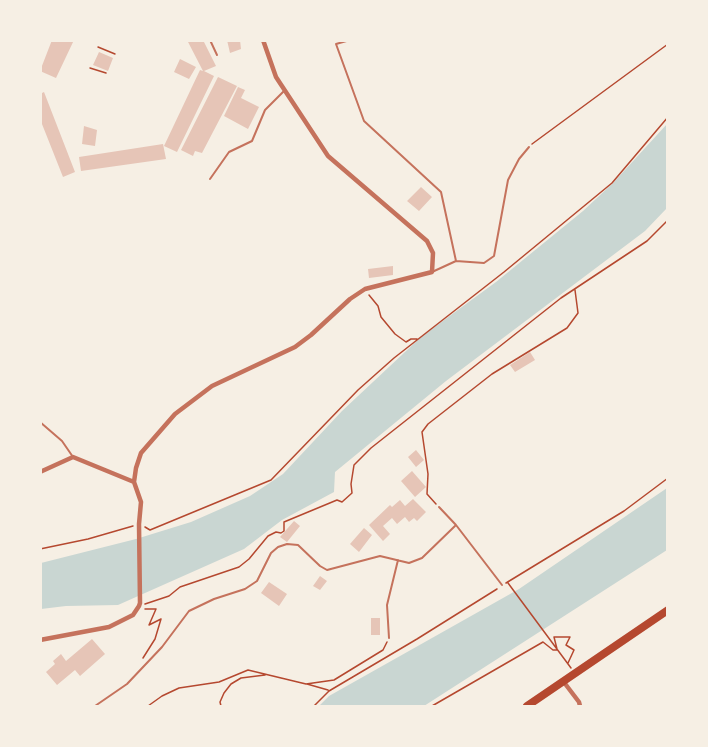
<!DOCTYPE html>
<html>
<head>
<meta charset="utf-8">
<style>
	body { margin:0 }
	#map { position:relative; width:708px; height:747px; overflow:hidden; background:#f6efe4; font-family:"Fira Sans Condensed",sans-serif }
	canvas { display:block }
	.frame { position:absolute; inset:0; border:42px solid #f6efe4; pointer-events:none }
</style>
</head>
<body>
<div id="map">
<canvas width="708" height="747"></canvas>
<div class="frame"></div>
</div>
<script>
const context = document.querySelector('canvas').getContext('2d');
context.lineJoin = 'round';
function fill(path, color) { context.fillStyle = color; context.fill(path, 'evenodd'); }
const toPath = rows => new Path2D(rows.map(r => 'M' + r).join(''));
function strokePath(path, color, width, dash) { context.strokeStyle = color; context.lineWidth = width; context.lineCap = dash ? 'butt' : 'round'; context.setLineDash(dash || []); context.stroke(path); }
const water = toPath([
	[667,124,667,208,645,231,446,381,335,472,334,492,282,520,244,549,118,605,66,606,41,609,41,563,136,539,191,522,250,496,283,474,342,411,421,337,496,282,583,211,613,183],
	[667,488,667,550,424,706,319,706,329,696,519,589]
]);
const building = toPath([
	[52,40,74,40,56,78,40,71],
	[187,40,203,40,216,66,204,71,214,76,177,152,164,146,200,70,203,71],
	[227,40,240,40,241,49,230,53],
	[99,52,113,58,108,71,93,65],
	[180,59,196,67,189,79,174,72],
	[218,77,237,86,202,153,195,151,193,156,181,150],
	[238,87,245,90,241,98,259,107,248,129,224,116],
	[44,92,75,172,63,177,40,119,40,94],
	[84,126,97,130,95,146,82,144],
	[163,144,166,159,81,171,79,157],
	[421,187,432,197,419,211,407,201],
	[393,266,393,275,369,278,368,269],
	[530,352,535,360,515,372,510,365],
	[416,450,424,460,416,467,408,457],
	[412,471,426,487,415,497,401,481],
	[413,499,426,512,417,521,414,518,409,522,405,517,397,524,392,518,383,526,390,534,383,541,369,525,390,505,392,507,400,500,405,506],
	[294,521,300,526,287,542,280,537],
	[364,528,372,535,359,552,350,544],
	[320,576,327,581,320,590,313,586],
	[269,582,287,594,279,606,261,593],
	[371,618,380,618,380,635,371,635],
	[92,639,105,654,80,676,75,670,57,685,46,672,55,664,53,661,61,654,66,661]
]);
const path = toPath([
	[98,47,115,54],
	[90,68,106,73],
	[532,144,668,44],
	[369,295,378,306,381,317,395,334,406,342,411,339,417,339],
	[436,504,427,494,428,474,422,432,428,424,492,374,567,328,578,313,575,290],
	[145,527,150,530,271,480,358,390,394,358,504,272,612,183,668,117],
	[40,549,88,539,133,526],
	[506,583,624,511,668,478],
	[508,583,571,668],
	[145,604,169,596,180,587,239,567,249,559,268,536,276,532,281,533,284,531,284,522,337,500,342,502,352,493,351,484,354,465,371,448,561,298,647,241,668,220],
	[557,649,554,637,570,637,566,645,574,650,568,663],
	[143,658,155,639,161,619,149,625,156,609,145,609],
	[307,684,328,690],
	[148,706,162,696,179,688,219,682,248,670,306,684,334,680,383,650,387,642],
	[221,706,220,702,224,693,231,684,241,678,265,675],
	[314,706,329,691,417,639,497,589],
	[432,706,543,642,553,650,557,650]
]);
const service = toPath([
	[210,40,217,55],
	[350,40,336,44,364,121,441,192,456,261],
	[210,179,229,152,252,141,265,110,285,90],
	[432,272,456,261,484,263,494,256,508,180,519,159,529,147],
	[40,422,62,441,73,457],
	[439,507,456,525,502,585],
	[389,638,387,605,398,560],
	[95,706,127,684,162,647,189,611,214,599,245,589,257,581,271,553,278,547,287,544,298,545,320,566,327,570,380,556,409,563,422,558,456,525]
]);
const minor = toPath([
	[40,472,73,457,134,482],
	[40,640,109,627,133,615,139,606,140,603,139,524,141,502,134,482,136,468,141,453,175,414,212,386,295,347,311,335,350,299,365,289,432,272,433,253,427,241,328,156,276,77,263,40],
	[563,681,579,702,580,706]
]);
const primary = toPath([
	[527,706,668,610]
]);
fill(water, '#c9d6d2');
fill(building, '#e6c5b7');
strokePath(path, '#b5482f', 1.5);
strokePath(service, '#c5725c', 2);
strokePath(minor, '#c5725c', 4.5);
strokePath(primary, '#b5482f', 8);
</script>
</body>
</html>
